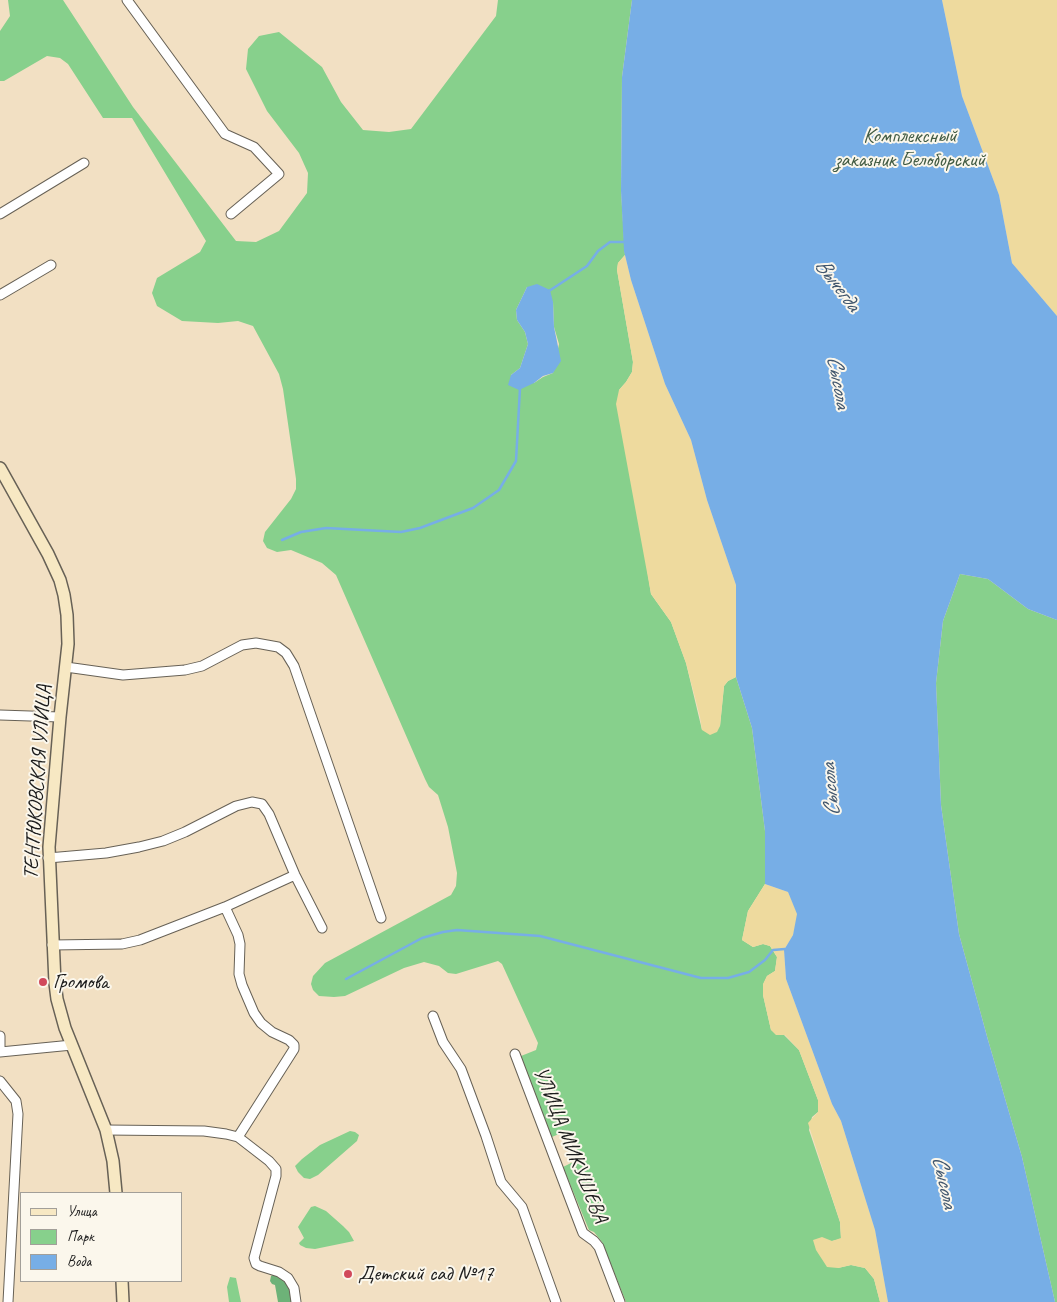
<!DOCTYPE html>
<html>
<head>
<meta charset="utf-8">
<style>
	body { margin:0 }
	#map { position:relative; width:1057px; height:1302px; overflow:hidden; background:#f2e0c3; font-family:Caveat,sans-serif }
	canvas { display:block }
	.legend { position:absolute; left:20px; top:1192px; width:162px; height:90px; box-sizing:border-box; background:#fbf7ec; border:1px solid #a29f99; margin:0; padding:6px 9px; list-style:none; font-size:15px; color:#1c1c1c }
	.legend li { display:flex; align-items:center; gap:10px; height:25px }
	.legend b { width:25px; border:1px solid #a29f99 }
</style>
</head>
<body>
<div id="map">
<canvas width="1057" height="1302"></canvas>
<ul class="legend">
<li><b style="height:6px;background:#f7e8c3"></b>Улица</li>
<li><b style="height:14px;background:#87d08c"></b>Парк</li>
<li><b style="height:14px;background:#77aee6"></b>Вода</li>
</ul>
</div>
<script>
const context = document.querySelector('canvas').getContext('2d');
context.lineJoin = 'round';
function fill(path, color) { context.fillStyle = color; context.fill(path, 'evenodd'); }
const toPath = rows => new Path2D(rows.map(r => 'M' + r).join(''));
function strokePath(path, color, width, dash) { context.strokeStyle = color; context.lineWidth = width; context.lineCap = dash ? 'butt' : 'round'; context.setLineDash(dash || []); context.stroke(path); }
function write(font, color, halo, rows, align = 'center') {
  context.font = font + ' Caveat,sans-serif'; context.lineWidth = 4; context.setLineDash([]); context.textBaseline = 'middle'; context.strokeStyle = halo; context.fillStyle = color; for (const [text, x, y, turn = 0] of rows) {
    context.save(); context.translate(x, y); context.rotate((+turn || 0) * Math.PI / 180); context.textAlign = isNaN(turn) ? turn : align; if (halo) context.strokeText(text, 0, 0); context.fillText(text, 0, 0); context.restore();
  }
}
const green = toPath([
	[8,0,63,0,133,107,236,241,256,242,279,231,307,193,308,173,299,153,267,111,246,69,248,49,259,36,279,32,322,67,341,102,363,130,389,132,411,129,496,16,498,0,632,0,622,77,621,191,625,255,618,263,617,270,633,362,632,372,626,382,619,390,651,594,671,622,686,663,702,730,720,726,724,686,728,681,736,677,752,728,765,831,765,884,748,911,742,940,753,947,763,944,770,946,777,957,775,971,767,976,763,985,763,995,771,1030,784,1035,799,1050,818,1100,818,1112,812,1117,809,1130,840,1222,841,1239,832,1241,838,1268,851,1265,865,1268,874,1279,880,1302,626,1302,602,1242,594,1232,589,1230,563,1167,575,1161,576,1156,565,1134,559,1134,547,1139,544,1137,521,1056,536,1050,538,1043,502,964,498,961,456,974,448,973,439,966,424,962,404,968,345,996,334,997,319,996,313,990,311,984,313,976,325,963,451,895,456,886,457,873,448,827,438,795,429,787,425,779,336,575,322,563,291,550,277,552,267,548,263,541,265,532,291,499,296,489,296,479,283,389,279,374,253,326,238,321,218,323,182,321,157,306,152,293,157,278,200,252,206,241,132,118,103,118,68,64,60,58,47,56,4,81,0,81,0,31,10,16],
	[527,287,553,302,554,327,559,344,553,373,543,377,534,383,511,375,520,368,528,344,525,332,517,320,516,310],
	[960,574,988,579,1028,609,1057,620,1057,1302,1055,1302,1022,1157,988,1040,959,934,941,805,936,683,943,621],
	[350,1131,355,1132,359,1135,357,1141,318,1175,310,1179,304,1178,298,1172,295,1166,302,1159,320,1145],
	[315,1206,326,1211,343,1226,349,1232,354,1241,315,1249,306,1248,300,1245,299,1243,304,1238,298,1227,311,1207],
	[230,1277,236,1278,241,1302,229,1302,227,1287]
]);
const forest = toPath([
	[274,1274,278,1275,286,1281,291,1290,294,1302,278,1302,275,1285,272,1284,270,1281,271,1276]
]);
const sand = toPath([
	[942,0,1057,0,1057,316,1012,263,999,195,962,96],
	[625,255,631,280,665,384,691,440,707,500,736,585,736,677,728,681,724,686,720,726,717,732,710,735,702,730,700,717,686,663,671,622,651,594,616,404,619,390,626,382,632,372,633,362,617,270,618,263],
	[765,884,788,892,798,915,793,935,784,950,786,979,832,1104,841,1121,875,1230,888,1302,880,1302,874,1279,865,1268,851,1265,838,1268,827,1267,816,1250,813,1240,822,1237,832,1241,841,1238,840,1222,808,1123,818,1112,818,1100,799,1050,785,1035,776,1035,771,1030,763,995,763,984,767,976,775,971,777,957,770,946,763,944,753,947,742,940,748,911]
]);
const water = toPath([
	[632,0,942,0,962,96,999,195,1012,263,1057,316,1057,620,1028,609,988,579,960,574,943,621,936,683,941,805,959,934,988,1040,1022,1157,1055,1302,888,1302,875,1230,841,1121,832,1104,786,979,784,950,793,935,797,914,788,892,765,884,765,831,752,728,736,677,736,585,707,500,691,440,665,384,631,280,624,251,621,191,622,77],
	[537,284,550,290,553,302,554,327,561,361,553,373,543,376,534,383,519,390,508,385,511,375,520,368,528,344,525,332,517,320,516,310,527,287]
]);
const stream = toPath([
	[549,291,587,266,598,251,610,242,625,242],
	[282,540,301,532,326,528,401,532,420,528,473,508,499,490,516,461,520,388],
	[346,979,422,938,443,932,457,930,540,936,701,978,728,978,749,972,765,960,773,950,785,949]
]);
const street = toPath([
	[127,0,225,134,254,147,279,174,231,214],
	[0,214,84,163],
	[0,295,51,265],
	[66,667,123,675,185,670,202,666,242,645,256,643,278,647,286,653,294,666,381,918],
	[0,715,60,717],
	[48,858,106,853,139,847,163,841,185,832,236,806,252,802,262,804,269,814,295,875,322,928],
	[225,907,238,935,240,944,239,974,242,985,254,1013,261,1023,272,1032,289,1040,294,1045,294,1049,238,1137],
	[52,945,122,944,140,940,225,907,295,875],
	[433,1016,443,1042,461,1069,486,1136,501,1182,522,1207,556,1302],
	[0,1036,0,1052],
	[0,1052,72,1045],
	[515,1054,581,1228,583,1233,594,1241,599,1247,620,1302],
	[0,1081,16,1101,18,1114,8,1302],
	[106,1130,204,1131,226,1134,238,1137,269,1161,276,1169,276,1176,254,1258,256,1264,260,1266,279,1272,288,1278,294,1288,296,1302]
]);
const secondary = toPath([
	[0,468,48,554,60,580,64,595,67,615,68,644,60,717,49,847,55,983,57,999,65,1028,106,1130,113,1161,116,1193],
	[122,1281,123,1302]
]);
const markers = [
	[43,982,5,"#d1495b"],
	[348,1274,5,"#d1495b"]
];
const parkNames = [
	["Комплексный",910,136],
	["заказник Белоборский",910,160]
];
const streetNames = [
	["ТЕНТЮКОВСКАЯ УЛИЦА",38,782,-86],
	["УЛИЦА МИКУШЕВА",570,1145,68]
];
const poiNames = [
	["Громова",53,982],
	["Детский сад №17",358,1274]
];
const waterNames = [
	["Вычегда",837,285,53],
	["Сысола",838,382,80],
	["Сысола",831,790,-95],
	["Сысола",944,1182,78]
];
fill(green, '#87d08c');
fill(forest, '#6db278');
fill(sand, '#eeda9e');
fill(water, '#77aee6');
strokePath(stream, '#77aee6', 2.5);
strokePath(street, '#676156', 11);
strokePath(secondary, '#676156', 14);
strokePath(street, '#fff', 9);
strokePath(secondary, '#f7e8c3', 11);
for (const [x, y, r, color] of markers) { const dot = new Path2D(); dot.arc(x, y, r, 0, 2 * Math.PI); context.fillStyle = color; context.fill(dot); strokePath(dot, '#fbf7ec', 2); }
write('21px', '#415b43', '#fbf7ec', parkNames);
write('21px', '#1c1c1c', '#fbf7ec', streetNames);
write('21px', '#1c1c1c', '#fbf7ec', poiNames, 'left');
write('italic 22px', '#40566d', '#fbf7ec', waterNames);
</script>
</body>
</html>
